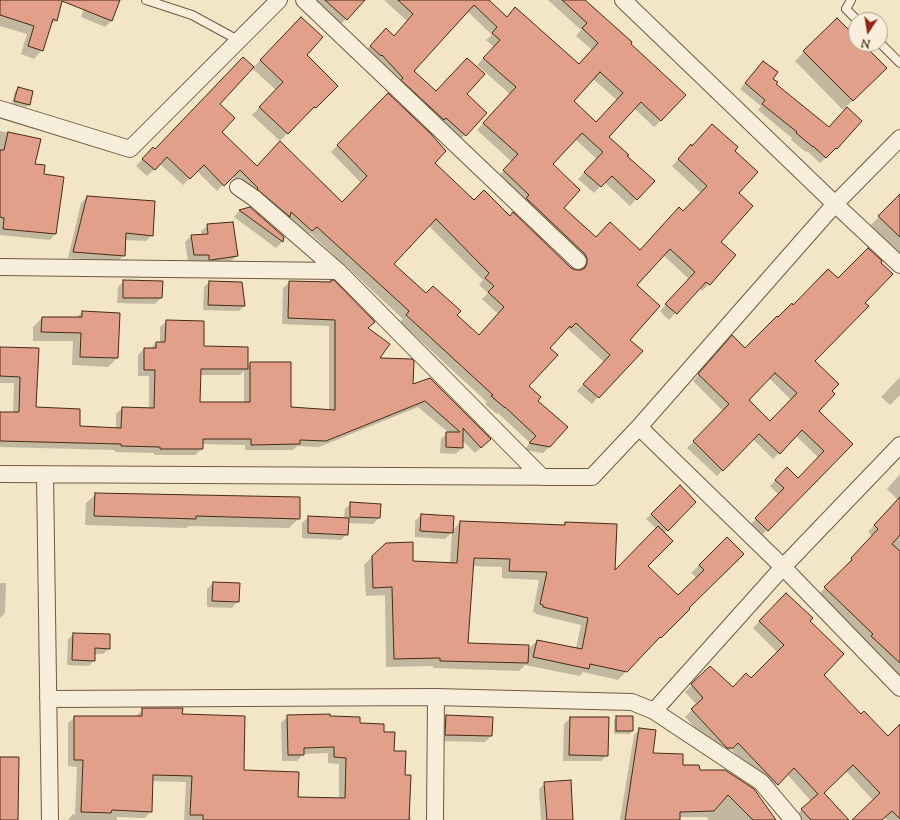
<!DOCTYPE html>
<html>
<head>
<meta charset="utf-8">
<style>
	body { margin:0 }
	#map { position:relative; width:900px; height:820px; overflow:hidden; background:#f2e6c7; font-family:"Sorts Mill Goudy",serif }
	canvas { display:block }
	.north { position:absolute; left:848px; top:12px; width:40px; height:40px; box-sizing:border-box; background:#f7efdb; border:1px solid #b0a18c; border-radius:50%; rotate:192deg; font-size:11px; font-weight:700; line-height:16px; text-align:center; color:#452c15 }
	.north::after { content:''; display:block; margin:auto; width:14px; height:18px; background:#8f2418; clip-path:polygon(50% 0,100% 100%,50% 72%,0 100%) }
</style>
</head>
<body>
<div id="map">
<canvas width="900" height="820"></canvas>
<div class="north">N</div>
</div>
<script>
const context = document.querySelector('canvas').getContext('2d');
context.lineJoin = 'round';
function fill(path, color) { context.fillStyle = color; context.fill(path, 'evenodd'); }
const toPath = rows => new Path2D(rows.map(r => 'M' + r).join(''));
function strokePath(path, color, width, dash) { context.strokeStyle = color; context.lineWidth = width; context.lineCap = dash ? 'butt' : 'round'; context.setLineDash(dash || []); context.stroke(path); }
const shadow = toPath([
	[0,0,62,0,56,20,49,27,42,50,34,59,21,54,27,34,0,26],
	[87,0,119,0,111,21,105,27,81,17],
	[306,0,364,0,339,26],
	[384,0,488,0,506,18,578,65,592,50,576,36,581,30,548,0,584,0,629,44,661,120,654,127,634,108,608,137,626,156,636,199,630,206,604,182,594,193,578,179,597,159,575,139,551,164,563,208,596,238,640,251,683,212,701,193,672,166,685,152,692,147,734,151,737,193,720,242,709,284,702,291,699,288,669,320,660,311,689,279,663,255,636,285,629,340,598,397,592,404,577,391,604,362,568,329,564,333,562,332,548,348,528,386,537,401,550,446,543,453,524,450,530,443,498,413,497,414,485,404,487,402,400,322,403,319,310,233,305,237,252,195,232,176,217,191,197,171,183,185,160,164,147,176,136,166,153,148,155,150,243,58,253,68,293,26,305,55,337,86,307,115,306,114,280,141,252,115,276,90,252,68,218,104,221,132,256,168,342,203,361,183,331,152,388,94,434,163,474,201,510,217,571,269,576,271,581,271,581,266,497,178,512,162,477,130,510,94,477,65,494,47,486,40,492,35,468,12,412,71,435,92,465,94,486,113,458,142,364,53,379,36,394,37,407,21],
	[593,79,617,100,596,123,572,101],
	[428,225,483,280,479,285,488,293,482,299,498,314,478,336,455,315,426,294,393,264],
	[837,19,856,38,856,44,862,44,885,68,843,110,795,61],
	[758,68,771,79,775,84,836,148,820,163,807,151,806,152,791,140,792,138,758,110,761,106,740,89],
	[18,88,29,105,26,107,12,104,15,91],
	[0,131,39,140,0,156],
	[0,175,63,178,55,234,50,240,0,235],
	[87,197,152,235,146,241,125,240,124,255,118,261,68,258,81,203],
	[894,202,900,209,900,260,868,228],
	[250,208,283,237,282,242,276,248,234,217,239,211],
	[208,225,237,255,231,262,203,266,203,261,188,261,185,242,191,236,202,235,201,231],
	[124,281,161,298,155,304,117,303,118,287],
	[209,282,241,283,244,306,239,311,203,310,204,287],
	[290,282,367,329,378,359,412,386,490,439,475,453,462,440,462,448,455,454,440,453,441,439,448,432,418,407,319,447,297,446,293,450,245,450,245,445,202,444,202,449,195,455,154,455,154,453,115,452,115,450,0,447,0,414,13,413,14,383,0,383,0,348,38,349,35,408,79,427,116,429,116,414,122,408,149,409,149,376,138,376,138,355,144,349,150,349,156,343,160,343,160,327,167,321,203,347,247,367,250,363,290,408,329,411,329,326,282,324,283,288],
	[244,371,244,403,199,403,200,375,240,375],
	[864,303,814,361,831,391,818,411,851,444,761,536,750,525,779,495,770,486,787,468,798,479,819,458,796,436,773,459,753,439,717,476,687,448,723,411,693,381,726,343,745,350,778,318,793,306],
	[769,378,791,400,770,422,747,400],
	[82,312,117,358,108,367,72,365,73,341,33,341,33,327,42,318,76,318],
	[900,377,900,395,890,405,881,397],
	[900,474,900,679,865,643,867,641,818,595,846,567,845,566,872,536,868,532,898,500,887,489],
	[680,486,695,502,664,533,647,566,678,597,697,578,691,573,727,538,688,608,689,609,653,645,652,644,618,680,583,672,580,676,525,665,519,671,433,668,433,666,386,667,385,595,366,596,364,565,373,556,412,562,450,564,452,532,445,539,415,537,415,521,421,515,452,531,460,522,561,526,565,523,614,572,657,529,646,519],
	[472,566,502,567,502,578,539,580,533,612,536,613,536,614,581,625,576,648,537,641,527,650,467,644],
	[96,494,299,518,289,528,189,526,186,528,85,525,86,503],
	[351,503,379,518,373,524,348,523,347,534,341,540,302,538,302,523,309,517,344,519,345,509],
	[0,583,6,583,5,613,0,618],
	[213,583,238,601,232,608,207,607,207,589],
	[786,594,808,622,822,675,861,715,888,737,900,726,900,820,887,820,884,817,881,820,874,820,874,801,846,771,823,793,848,820,801,820,796,815,811,801,787,774,770,791,731,749,722,756,685,717,697,705,685,692,710,667,733,688,751,680,778,653,753,628],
	[74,634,109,648,103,654,94,654,94,660,89,666,67,665,68,639],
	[143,709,181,715,243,771,297,798,339,799,339,764,328,763,328,753,303,754,297,761,282,761,281,723,288,716,329,717,359,724,383,733,404,776,408,816,411,817,411,820,184,820,186,782,152,781,151,811,145,818,117,817,117,820,68,820,73,814,75,815,77,767,68,766,68,723,75,717,136,717,136,716],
	[446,716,491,736,485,742,440,741,440,723],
	[617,717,632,731,630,734,614,734,614,720],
	[570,718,608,718,607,755,601,761,563,761,564,724],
	[640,729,652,754,682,766,699,771,774,820,708,820,707,817,679,817,679,820,620,820,634,735],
	[545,783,572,820,541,820,539,789]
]);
const building = toPath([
	[0,0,120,0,112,21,62,1,57,21,53,19,43,51,28,46,34,26,0,15,0,0],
	[325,0,365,0,347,20,325,0],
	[398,0,489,0,507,17,515,7,579,64,598,43,582,28,587,23,562,0,585,0,632,42,631,44,686,95,661,121,641,102,609,137,629,155,627,156,655,181,637,200,612,176,601,187,584,172,603,152,582,133,553,164,580,190,564,208,596,237,610,222,640,250,679,207,683,211,707,186,678,159,691,144,692,146,712,124,738,147,735,151,758,172,739,193,753,206,721,242,736,255,710,285,706,282,677,314,665,304,695,272,670,249,637,285,660,306,630,340,643,351,599,398,583,384,610,355,576,323,571,328,570,326,550,348,558,355,529,386,541,397,538,401,568,427,550,447,529,443,536,436,505,407,505,408,491,396,493,395,406,315,409,311,317,227,312,231,291,212,290,217,257,189,258,188,240,170,224,186,204,165,190,179,167,157,155,170,142,159,153,147,155,149,243,57,254,67,220,104,235,118,222,132,257,166,280,141,342,202,367,176,337,145,388,93,430,133,446,151,435,163,474,200,484,190,510,216,513,212,571,268,576,270,581,270,585,268,587,263,587,258,585,254,526,198,529,195,503,170,518,154,483,123,516,87,483,58,500,40,492,33,497,27,474,5,414,71,436,91,467,58,485,74,467,94,487,113,466,136,446,118,444,120,401,80,403,78,382,55,381,56,370,46,386,28,394,36,413,14,398,0],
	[600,72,623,93,596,122,574,101,600,72],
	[436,219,489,273,485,278,494,286,488,292,504,307,479,335,457,315,461,311,433,286,426,293,394,264,436,219],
	[301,17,323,37,307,55,338,86,316,108,314,107,288,134,259,107,283,82,260,60,301,17],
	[837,18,856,37,856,44,863,44,887,68,853,101,803,51,837,18],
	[763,61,778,72,773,79,778,82,776,84,829,127,847,107,862,121,837,149,836,148,826,158,813,146,813,147,796,133,797,132,762,104,765,100,745,83,763,61],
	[18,87,33,91,30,105,14,101,18,87],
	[8,132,41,139,35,164,45,165,44,174,64,177,56,234,3,229,4,218,0,217,0,150,4,150,8,132],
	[900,194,900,237,878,216,900,194],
	[87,196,155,201,153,236,126,233,125,256,73,252,87,196],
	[250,207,284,237,283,242,239,210,250,207],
	[233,222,238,256,211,260,209,260,209,255,194,255,191,235,208,234,207,224,233,222],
	[868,248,882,261,881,263,893,274,865,303,869,306,815,361,839,384,832,391,835,394,819,411,853,444,768,531,755,518,784,488,775,480,787,467,798,478,824,451,802,430,780,454,759,434,723,471,693,441,729,404,698,374,732,335,745,348,777,316,778,317,792,303,793,305,828,269,838,278,868,248],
	[775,373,797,393,770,421,749,400,775,373],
	[123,280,163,281,162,298,123,298,123,280],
	[331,280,334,280,375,322,368,328,390,344,380,358,412,359,414,361,413,384,430,378,491,439,481,448,463,428,463,448,446,447,446,432,460,432,425,401,326,441,300,440,300,444,251,445,251,439,203,439,203,449,160,449,160,447,121,446,121,444,0,441,0,412,19,412,20,377,0,376,0,347,39,348,36,407,80,409,80,426,121,428,122,407,154,408,155,370,144,370,144,348,156,348,156,342,165,342,166,320,204,321,204,346,248,347,248,369,201,369,200,402,250,402,250,362,291,362,291,407,335,410,335,320,288,318,289,281,331,282,331,280],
	[209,281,242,282,245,306,208,305,209,281],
	[82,311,120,313,118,358,80,357,81,333,41,332,42,317,82,317,82,311],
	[680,485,696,502,668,531,651,514,680,485],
	[95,493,300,497,300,519,196,516,196,519,94,516,95,493],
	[900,497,900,535,892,544,900,551,900,663,871,636,873,634,824,587,852,560,851,558,878,529,874,525,900,497],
	[350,502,381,504,380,518,350,517,350,502],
	[421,514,454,516,453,533,420,531,421,514],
	[308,516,349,518,348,535,308,533,308,516],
	[460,521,565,525,565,522,617,524,615,570,658,526,673,541,648,566,678,595,704,570,699,565,727,537,744,554,689,608,690,609,661,638,660,637,627,672,590,664,589,669,533,657,537,640,582,649,588,618,543,607,543,605,540,604,547,572,509,571,510,559,474,558,468,643,529,645,528,663,440,661,440,658,394,659,392,587,373,588,372,556,386,543,413,542,413,561,457,563,460,521],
	[213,582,240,583,239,602,212,601,213,582],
	[786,593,813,618,810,621,844,654,824,675,861,714,864,711,888,736,900,724,900,819,892,811,882,820,852,820,880,793,853,765,824,793,849,820,811,820,801,809,818,794,794,768,778,785,738,743,733,748,727,748,691,709,703,698,691,684,710,666,733,687,746,673,751,678,784,645,759,621,786,593],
	[73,633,110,634,110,649,95,648,95,661,72,660,73,633],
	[142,708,183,708,182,714,245,716,244,770,299,772,298,797,345,798,346,758,334,757,334,747,304,748,304,755,288,755,287,715,330,714,330,716,360,717,360,723,384,724,384,732,395,732,394,751,406,751,405,775,411,775,409,820,203,820,203,815,190,815,192,776,153,775,152,812,112,810,111,813,81,812,83,760,74,760,74,716,142,716,142,708],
	[446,715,493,717,492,736,445,735,446,715],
	[616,716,633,716,633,731,616,731,616,716],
	[570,717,609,717,608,756,569,755,570,717],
	[639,728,656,730,653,753,683,754,683,765,699,765,700,770,725,770,754,789,776,820,753,820,728,795,714,811,680,812,680,820,625,820,639,728],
	[0,757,19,757,18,820,0,820,0,757],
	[571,780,573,820,547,820,544,782,571,780]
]);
const service = toPath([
	[146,0,192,15,238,40],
	[851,0,846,9,857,20],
	[880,43,900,63]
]);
const minor = toPath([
	[304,0,578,261],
	[623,0,835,204,900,265],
	[0,109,130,149,279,0],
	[238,187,254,198,338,271,542,477],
	[0,267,338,271],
	[639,427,783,567,900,688],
	[0,474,592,477,639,427,835,204,900,138],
	[45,474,50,820],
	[48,699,436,697,632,702,654,711,761,782,793,820],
	[654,711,783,567,900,445],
	[435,820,436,697]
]);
fill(shadow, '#0003');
fill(building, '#e29f8a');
strokePath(building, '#452c15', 1);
strokePath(service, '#705a42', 10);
strokePath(minor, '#705a42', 18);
strokePath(service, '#f7efdb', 8);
strokePath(minor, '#f7efdb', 16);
</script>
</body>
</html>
